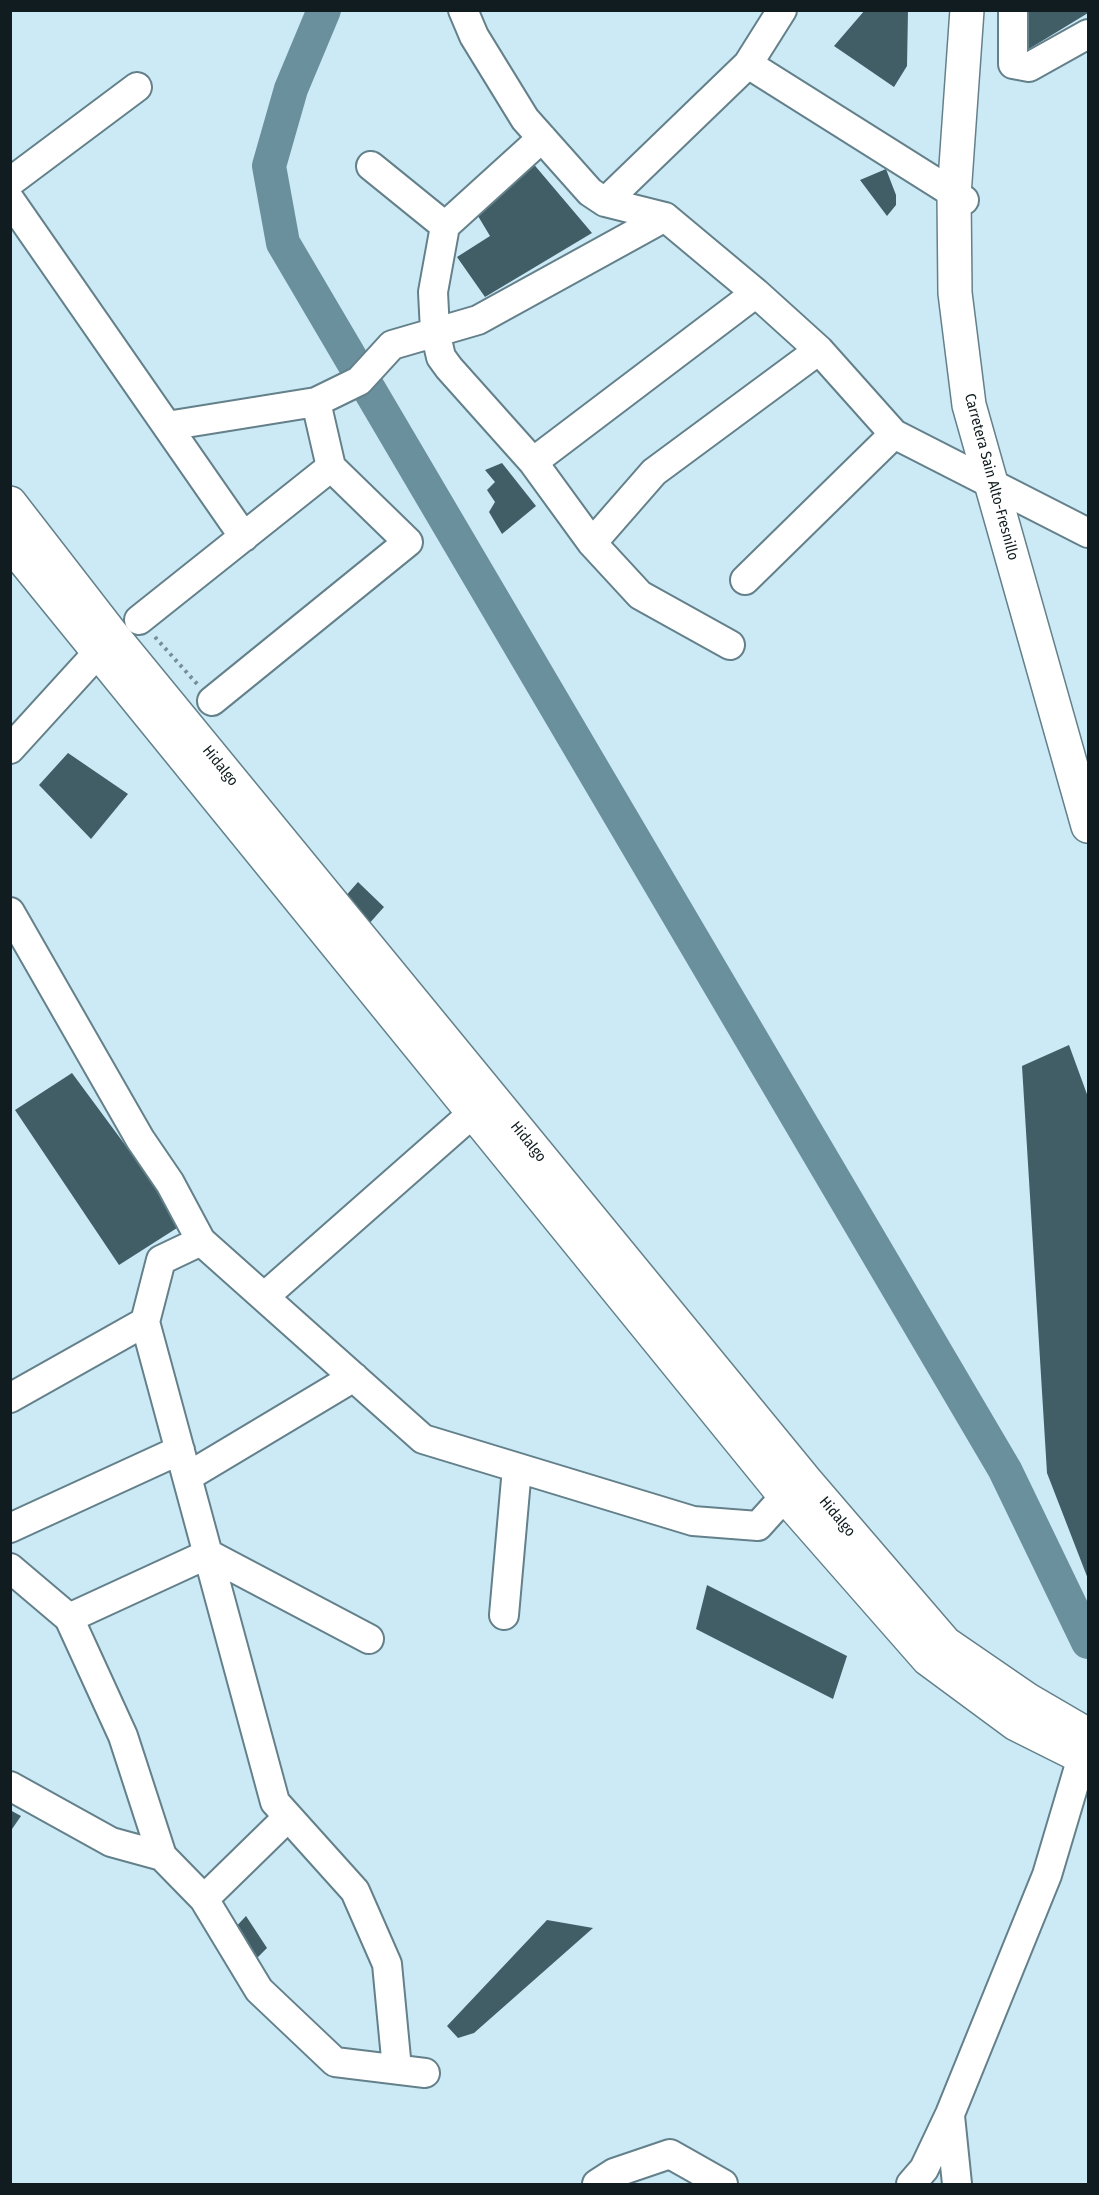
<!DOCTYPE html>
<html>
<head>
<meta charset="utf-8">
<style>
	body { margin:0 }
	#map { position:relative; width:1099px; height:2195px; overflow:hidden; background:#cbeaf6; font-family:"Fira Sans Condensed",sans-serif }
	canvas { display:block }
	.frame { position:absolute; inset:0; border:12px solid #101c20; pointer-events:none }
</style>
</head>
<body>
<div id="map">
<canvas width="1099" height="2195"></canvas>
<div class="frame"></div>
</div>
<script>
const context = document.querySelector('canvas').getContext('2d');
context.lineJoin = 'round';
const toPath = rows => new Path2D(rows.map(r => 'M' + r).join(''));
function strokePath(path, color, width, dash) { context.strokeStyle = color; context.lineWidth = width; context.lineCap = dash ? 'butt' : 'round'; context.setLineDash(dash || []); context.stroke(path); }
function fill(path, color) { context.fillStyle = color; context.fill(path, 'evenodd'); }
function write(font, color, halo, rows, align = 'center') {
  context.font = font + ' "Fira Sans Condensed",sans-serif'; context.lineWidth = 6; context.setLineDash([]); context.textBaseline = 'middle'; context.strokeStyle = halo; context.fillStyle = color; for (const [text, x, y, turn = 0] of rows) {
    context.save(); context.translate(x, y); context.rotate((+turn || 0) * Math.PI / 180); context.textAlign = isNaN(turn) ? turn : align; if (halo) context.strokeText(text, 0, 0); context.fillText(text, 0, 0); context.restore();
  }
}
const river = toPath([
	[324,10,291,89,269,166,283,243,1005,1470,1088,1642]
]);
const building = toPath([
	[865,10,908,10,907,66,894,87,834,46],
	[1016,10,1088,10,1088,13,1019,55],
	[531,161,592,233,485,297,457,257,490,236,475,211],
	[886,169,896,195,896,205,887,216,860,180],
	[502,463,536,506,502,534,489,512,495,502,487,490,495,482,485,470],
	[68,753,128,794,91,839,39,785],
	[358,882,384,907,367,926,343,899],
	[1069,1045,1088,1097,1088,1579,1047,1473,1022,1066],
	[72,1073,154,1184,177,1228,119,1265,15,1110],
	[707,1585,847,1656,833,1699,696,1629],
	[10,1810,21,1816,10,1832],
	[246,1916,267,1948,250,1965,232,1931],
	[547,1920,593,1928,474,2033,458,2038,447,2026]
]);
const path = toPath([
	[155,637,198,685]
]);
const minor = toPath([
	[463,10,474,36,525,119,590,192,605,202,665,217,756,293,819,350,894,434,1088,533],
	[1013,10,1013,64,1029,67,1088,34],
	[748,64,964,200],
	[371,166,445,226,433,292,435,331,441,357,449,368,533,462,592,543,640,595,730,645],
	[10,182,137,87],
	[10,200,244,537],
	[605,202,748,64,782,10],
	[445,226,542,138],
	[167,426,316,402,359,381,392,345,478,320,665,217],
	[533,462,756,293],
	[592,543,654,472,819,350],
	[745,580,894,434],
	[139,620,331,467],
	[212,701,408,542,331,467,316,402],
	[10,749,113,636],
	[10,912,140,1139,170,1183,201,1241,423,1439,693,1521,758,1526,785,1496,801,1482],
	[201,1241,161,1260,145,1322,275,1802,355,1891,387,1964,397,2069],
	[264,1297,490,1098],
	[10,1398,145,1322],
	[187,1477,354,1377],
	[10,1528,180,1450],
	[10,1568,69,1618,123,1736,162,1856,204,1899,259,1990,335,2062,425,2073],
	[504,1615,517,1468],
	[69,1618,208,1554,369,1639],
	[10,1786,111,1842,162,1856],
	[204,1899,288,1817],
	[950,2116,957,2184],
	[597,2184,614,2173,670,2154,723,2184],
	[911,2184,924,2169,950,2114,1047,1875,1088,1737]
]);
const major = toPath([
	[967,10,954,195,955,293,969,405,1088,826],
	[10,503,113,636,491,1097,805,1480,945,1643,1028,1700,1088,1735],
	[10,543,785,1496,928,1659,1016,1724,1088,1760]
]);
const streetNames = [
	["Carretera Sain Alto-Fresnillo",991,477,75],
	["Hidalgo",220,766,51],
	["Hidalgo",528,1142,51],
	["Hidalgo",837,1517,50]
];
strokePath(river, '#6b909d', 34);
fill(building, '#415d66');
strokePath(minor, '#64808a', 32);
strokePath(major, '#64808a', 36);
strokePath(path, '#788e97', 4, [3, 4.5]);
strokePath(minor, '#fff', 28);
strokePath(major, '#fff', 33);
write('15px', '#101c20', '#fff', streetNames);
</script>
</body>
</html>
